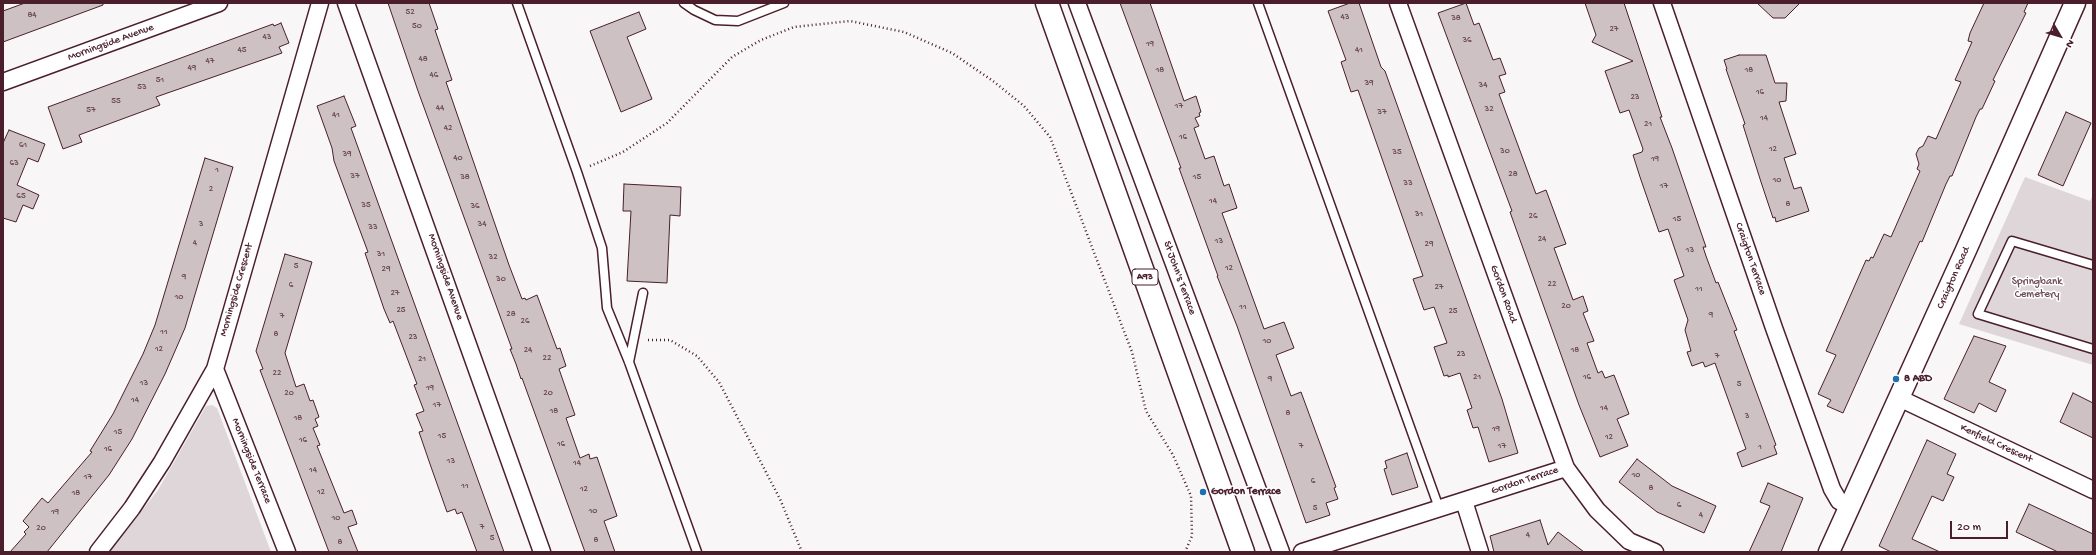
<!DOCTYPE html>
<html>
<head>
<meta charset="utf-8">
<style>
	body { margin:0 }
	#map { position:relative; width:2096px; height:555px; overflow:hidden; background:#f8f6f7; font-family:"Gochi Hand",sans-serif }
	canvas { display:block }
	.frame { position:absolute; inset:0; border:4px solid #4a1f2b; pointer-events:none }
	.north { position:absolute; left:2040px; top:16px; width:40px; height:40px; -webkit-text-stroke:3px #fff; paint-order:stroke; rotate:128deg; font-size:11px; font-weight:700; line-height:16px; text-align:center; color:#4a1f2b }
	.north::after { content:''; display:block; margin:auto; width:14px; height:18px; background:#4a1f2b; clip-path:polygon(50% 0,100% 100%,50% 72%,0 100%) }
	.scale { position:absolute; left:1950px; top:521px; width:58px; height:18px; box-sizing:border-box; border:2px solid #4a1f2b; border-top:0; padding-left:5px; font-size:12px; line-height:14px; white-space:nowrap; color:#4a1f2b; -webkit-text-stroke:3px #fff; paint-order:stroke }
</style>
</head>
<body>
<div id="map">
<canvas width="2096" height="555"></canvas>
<div class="frame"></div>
<div class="north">N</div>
<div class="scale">20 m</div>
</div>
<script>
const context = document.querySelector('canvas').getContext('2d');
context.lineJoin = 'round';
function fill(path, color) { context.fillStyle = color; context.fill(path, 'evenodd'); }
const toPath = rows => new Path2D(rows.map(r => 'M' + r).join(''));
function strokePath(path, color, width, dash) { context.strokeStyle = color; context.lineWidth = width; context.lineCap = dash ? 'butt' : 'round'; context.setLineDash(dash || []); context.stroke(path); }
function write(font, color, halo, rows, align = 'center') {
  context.font = font + ' "Gochi Hand",sans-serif'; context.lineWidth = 3; context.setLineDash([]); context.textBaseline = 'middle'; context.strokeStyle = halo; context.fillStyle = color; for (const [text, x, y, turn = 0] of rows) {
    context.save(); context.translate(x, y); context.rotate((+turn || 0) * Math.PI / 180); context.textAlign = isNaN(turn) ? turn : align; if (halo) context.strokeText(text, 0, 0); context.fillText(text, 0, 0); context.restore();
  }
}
const green = toPath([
	[2025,177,2090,201,2093,195,2093,365,1959,324],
	[212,405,217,408,271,552,109,552,158,490,206,406]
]);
const building = toPath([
	[25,3,103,3,103,5,3,42,3,11,25,3],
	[388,3,429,3,438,29,435,30,452,80,446,82,509,265,522,299,525,298,526,300,537,295,557,349,560,348,566,366,559,369,575,415,566,418,580,458,589,454,590,459,597,457,617,516,604,521,615,552,585,552,522,378,521,379,516,364,510,349,512,349,418,91,388,3],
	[1120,3,1150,3,1184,101,1196,96,1201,112,1199,113,1200,116,1195,118,1199,126,1194,128,1205,159,1214,156,1224,186,1229,184,1237,208,1222,213,1264,329,1284,322,1294,348,1276,355,1291,396,1301,392,1336,487,1334,488,1338,499,1326,503,1330,515,1306,523,1237,326,1217,276,1218,276,1179,168,1181,168,1120,3],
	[1350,3,1359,3,1381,67,1385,71,1502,399,1518,453,1489,462,1478,427,1473,428,1467,410,1472,408,1460,373,1448,377,1448,375,1444,376,1434,347,1447,343,1434,307,1424,310,1413,279,1423,276,1358,90,1351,92,1341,62,1346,60,1328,11,1350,3],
	[1466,3,1474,25,1479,23,1493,60,1500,58,1506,74,1499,76,1505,92,1499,94,1536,194,1546,190,1566,244,1554,248,1573,300,1583,296,1588,311,1583,313,1594,341,1587,343,1598,373,1602,371,1605,378,1614,375,1629,414,1617,419,1628,446,1600,457,1579,405,1510,212,1512,211,1438,13,1466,3],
	[1585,3,1624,3,1662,117,1660,117,1672,148,1706,247,1703,247,1706,256,1716,283,1718,282,1737,330,1734,331,1776,445,1774,446,1777,454,1742,467,1737,453,1746,449,1715,363,1705,367,1703,362,1692,366,1687,352,1691,351,1685,330,1688,320,1674,280,1684,276,1668,229,1659,232,1640,177,1633,155,1642,152,1643,149,1629,110,1620,113,1605,71,1633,61,1592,42,1596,35,1585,3],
	[1757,3,1800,3,1785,18,1773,18,1757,3],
	[1984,3,2028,3,2024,12,2026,13,1993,80,1995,81,1982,109,1980,109,1976,117,1952,176,1950,176,1946,184,1922,242,1920,241,1843,413,1827,406,1831,400,1818,394,1836,355,1826,351,1866,260,1869,261,1871,257,1873,258,1884,234,1891,237,1920,171,1917,169,1919,164,1916,154,1919,148,1923,146,1928,136,1936,139,1961,82,1955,80,1972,42,1968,41,1970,33,1984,3],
	[639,12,646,29,627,37,652,99,621,112,590,31,639,12],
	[281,23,289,43,279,47,282,53,156,97,160,105,79,135,82,142,63,149,48,107,273,24,274,26,281,23],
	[1739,55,1766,55,1775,83,1787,83,1786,101,1779,102,1796,154,1784,158,1794,189,1801,187,1809,211,1776,222,1775,217,1773,218,1761,182,1743,125,1745,124,1726,69,1727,69,1724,60,1739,55],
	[344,96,356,126,351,128,504,552,477,552,462,512,457,514,455,509,447,512,430,464,419,432,423,431,416,414,424,411,414,385,417,384,393,321,390,323,384,309,365,253,368,252,334,161,332,148,317,106,344,96],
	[2066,112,2091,123,2063,186,2038,175,2066,112],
	[9,130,45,144,38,162,28,158,17,185,39,195,33,209,23,205,16,222,3,218,3,143,9,130],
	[205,158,233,167,185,328,165,374,132,439,109,475,47,552,10,552,26,534,24,532,29,527,23,521,42,498,48,503,92,452,90,451,113,414,143,354,155,325,205,158],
	[624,184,681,187,680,216,670,215,667,283,627,281,631,211,623,211,624,184],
	[285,254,312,262,285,353,296,387,304,384,310,401,313,400,319,417,315,419,318,426,313,428,320,445,317,446,344,513,352,510,357,524,348,527,358,552,329,552,260,370,263,369,256,351,285,254],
	[1974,336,2006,346,1989,382,2006,390,1996,412,1979,403,1974,413,1944,399,1974,336],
	[2073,393,2093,403,2093,438,2060,422,2073,393],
	[1927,440,1956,454,1947,474,1954,477,1943,501,1932,496,1912,539,1940,552,1891,552,1879,546,1927,440],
	[1407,453,1418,487,1392,495,1384,469,1387,468,1385,461,1407,453],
	[1637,459,1672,486,1716,506,1704,533,1657,512,1619,482,1637,459],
	[1768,483,1803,498,1781,552,1749,552,1770,506,1760,502,1768,483],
	[2029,504,2093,534,2093,552,2058,552,2016,532,2029,504],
	[1540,520,1548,545,1558,532,1584,552,1494,552,1490,536,1540,520]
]);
const path = toPath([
	[590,166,623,152,667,123,732,57,761,40,794,27,850,21,904,32,952,53,993,81,1024,106,1050,137,1132,352,1146,411,1173,455,1191,496,1192,536,1185,552],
	[648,340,670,340,697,356,719,382,780,499,802,552]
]);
const service = toPath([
	[517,3,577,172,602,248,607,308,629,362,697,552],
	[684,3,694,10,715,20,738,21,784,3],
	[1258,3,1439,508],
	[2093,265,2012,241,1978,314,2093,349],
	[629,362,643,293]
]);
const minor = toPath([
	[346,3,542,552],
	[1077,3,1281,552],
	[1398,3,1566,468,1597,510,1629,541,1655,552],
	[1662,3,1774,328,1832,489,1839,501,1850,507],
	[3,82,219,3],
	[215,369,287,552],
	[1899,398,2093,490],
	[1464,501,1480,552],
	[98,552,132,508,162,462,215,369,320,3],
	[1302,552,1566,468]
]);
const tertiary = toPath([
	[1829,552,1966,250,2075,3]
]);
const primary = toPath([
	[1047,3,1243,552]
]);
const markers = [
	[1896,379,4,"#1f6fb2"],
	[1203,492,4,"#1f6fb2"]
];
const numberNames = [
	["52",410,13],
	["84",32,16],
	["43",1345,18],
	["38",1456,19],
	["50",417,27],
	["27",1614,30],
	["43",267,38],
	["36",1467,41],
	["19",1150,45],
	["45",242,51],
	["41",1359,51],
	["48",423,60],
	["47",210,62],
	["49",192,69],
	["18",1160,71],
	["18",1749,71],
	["46",434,76],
	["51",160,81],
	["39",1369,84],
	["34",1483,86],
	["53",142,88],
	["16",1760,93],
	["23",1635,98],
	["55",116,102],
	["17",1179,107],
	["44",440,109],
	["32",1489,110],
	["57",91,111],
	["37",1382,113],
	["41",336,116],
	["14",1764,119],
	["21",1648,125],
	["42",448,129],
	["16",1183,138],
	["61",23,146],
	["12",1773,150],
	["30",1505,152],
	["35",1397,153],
	["39",347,155],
	["40",458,159],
	["19",1655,160],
	["63",14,164],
	["1",217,171],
	["28",1513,175],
	["37",355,177],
	["38",465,178],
	["15",1197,178],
	["10",1777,181],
	["33",1408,184],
	["17",1664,187],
	["2",211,190],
	["65",21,197],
	["14",1213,202],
	["8",1788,205],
	["35",366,206],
	["36",475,207],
	["31",1419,215],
	["26",1533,217],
	["15",1677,220],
	["3",201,225],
	["34",482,225],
	["33",373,228],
	["24",1542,240],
	["13",1219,242],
	["4",195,244],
	["29",1429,245],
	["13",1690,251],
	["31",381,255],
	["32",493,258],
	["5",296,267],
	["12",1229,269],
	["29",386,270],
	["9",184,278],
	["30",501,280],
	["22",1552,285],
	["6",291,286],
	["27",1439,288],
	["11",1699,290],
	["27",395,294],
	["10",179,298],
	["20",1566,307],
	["11",1243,308],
	["25",401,311],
	["25",1453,312],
	["28",511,315],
	["9",1711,316],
	["7",282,317],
	["26",525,322],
	["11",164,333],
	["8",276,335],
	["23",413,338],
	["10",1267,342],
	["12",159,350],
	["24",528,351],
	["18",1575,351],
	["23",1461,355],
	["7",1717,357],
	["22",547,359],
	["21",422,360],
	["22",277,374],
	["21",1477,378],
	["16",1587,378],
	["9",1270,380],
	["13",144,384],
	["5",1739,385],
	["19",430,389],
	["20",289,394],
	["20",548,394],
	["14",135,401],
	["17",437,406],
	["14",1604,409],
	["18",554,412],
	["8",1288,414],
	["3",1747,417],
	["18",298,419],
	["19",1496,430],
	["15",118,433],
	["15",442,437],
	["12",1609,438],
	["16",303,441],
	["16",561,445],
	["7",1301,447],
	["17",1502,447],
	["1",1760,448],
	["16",108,450],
	["13",451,462],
	["14",577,464],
	["14",313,471],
	["10",1636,476],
	["17",88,478],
	["6",1313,482],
	["11",465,487],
	["8",1651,489],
	["12",584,490],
	["12",321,493],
	["18",76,494],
	["6",1679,506],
	["5",1315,509],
	["10",593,512],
	["19",55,513],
	["4",1701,516],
	["10",336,519],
	["7",482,528],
	["20",41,529],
	["4",1528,536],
	["5",492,539],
	["8",596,541],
	["8",340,543]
];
const shields = [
	[1145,277,26]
];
const shieldNames = [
	["A93",1145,277]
];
const streetNames = [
	["Morningside Avenue",111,43,-20],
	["Craigton Terrace",1750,259,71],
	["Morningside Avenue",445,277,71],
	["St John's Terrace",1179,278,70],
	["Craigton Road",1954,278,-66],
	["Morningside Crescent",237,290,-74],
	["Gordon Road",1503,294,70],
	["Kenfield Crescent",1996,444,25],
	["Morningside Terrace",251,461,68],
	["Gordon Terrace",1525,481,-18]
];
const parkNames = [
	["Springbank",2037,282],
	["Cemetery",2037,295]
];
const poiNames = [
	["8 ABD",1904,379],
	["Gordon Terrace",1211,492]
];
fill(green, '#ded6d9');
fill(building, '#cdc1c4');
strokePath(building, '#4a1f2b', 1);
strokePath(service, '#4a1f2b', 11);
strokePath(minor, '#4a1f2b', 19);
strokePath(tertiary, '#4a1f2b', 23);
strokePath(primary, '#4a1f2b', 25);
strokePath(path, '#4a1f2b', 2.5, [1, 3]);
strokePath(service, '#fff', 8);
strokePath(minor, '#fff', 16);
strokePath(tertiary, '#fff', 20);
strokePath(primary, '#fff', 22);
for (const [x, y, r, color] of markers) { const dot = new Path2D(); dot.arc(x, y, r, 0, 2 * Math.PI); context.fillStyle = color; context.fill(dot); strokePath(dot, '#fff', 1.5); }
write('9px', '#6b4851', null, numberNames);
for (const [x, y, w] of shields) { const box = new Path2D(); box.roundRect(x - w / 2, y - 8, w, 16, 3); context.fillStyle = '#fff'; context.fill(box); strokePath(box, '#4a1f2b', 1); }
write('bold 10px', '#4a1f2b', null, shieldNames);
write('11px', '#4a1f2b', '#fff', streetNames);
write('11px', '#6f4d56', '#fff', parkNames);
write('bold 11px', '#4a1f2b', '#fff', poiNames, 'left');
</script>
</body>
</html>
